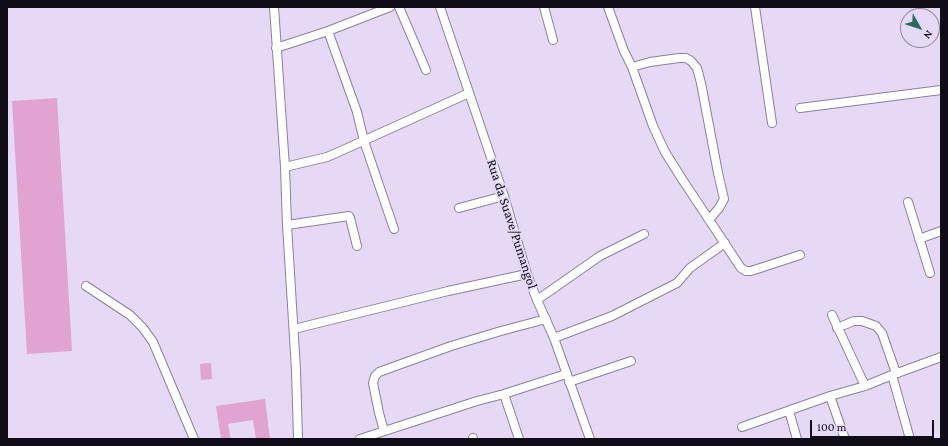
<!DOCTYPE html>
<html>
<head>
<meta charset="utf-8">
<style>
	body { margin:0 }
	#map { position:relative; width:948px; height:446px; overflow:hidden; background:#e5d9f6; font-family:"Crimson Pro",serif }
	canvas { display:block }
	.frame { position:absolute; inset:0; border:8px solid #110d17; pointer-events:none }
	.north { position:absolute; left:900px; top:8px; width:40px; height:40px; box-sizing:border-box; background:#e5d9f6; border:1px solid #90879d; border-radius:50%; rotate:129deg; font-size:11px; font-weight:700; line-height:16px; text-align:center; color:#110d17 }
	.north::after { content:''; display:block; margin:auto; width:14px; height:18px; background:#276b5d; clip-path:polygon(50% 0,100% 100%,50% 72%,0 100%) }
	.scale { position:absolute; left:810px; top:420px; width:124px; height:18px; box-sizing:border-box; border:2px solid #110d17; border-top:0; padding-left:5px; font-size:12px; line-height:14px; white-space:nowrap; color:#110d17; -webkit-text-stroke:3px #e5d9f6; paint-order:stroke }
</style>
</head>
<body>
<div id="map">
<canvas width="948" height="446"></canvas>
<div class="frame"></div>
<div class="north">N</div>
<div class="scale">100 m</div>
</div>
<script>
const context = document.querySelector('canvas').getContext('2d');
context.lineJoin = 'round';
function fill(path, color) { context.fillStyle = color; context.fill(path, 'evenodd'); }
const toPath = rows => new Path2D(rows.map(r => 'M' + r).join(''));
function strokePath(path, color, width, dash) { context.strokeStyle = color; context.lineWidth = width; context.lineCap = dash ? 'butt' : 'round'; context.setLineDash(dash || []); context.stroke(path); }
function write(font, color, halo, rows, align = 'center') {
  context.font = font + ' "Crimson Pro",serif'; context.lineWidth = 4; context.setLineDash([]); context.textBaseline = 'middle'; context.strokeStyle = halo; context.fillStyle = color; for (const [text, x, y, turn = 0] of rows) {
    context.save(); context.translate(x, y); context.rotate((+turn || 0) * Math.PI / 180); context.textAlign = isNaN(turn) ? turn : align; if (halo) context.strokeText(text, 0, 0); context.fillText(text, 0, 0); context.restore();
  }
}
const building = toPath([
	[57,98,72,351,27,354,12,101],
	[211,363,212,379,201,380,200,364],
	[265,399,270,439,256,439,253,420,228,424,231,439,221,439,216,406]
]);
const minor = toPath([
	[274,7,285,167,287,225,296,370,298,439],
	[399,7,426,70],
	[440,7,504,196,527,274,537,300,554,338,590,439],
	[544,7,553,40],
	[608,7,624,51,632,67,653,126,665,152,682,179,741,268,746,271,751,271,800,255],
	[755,7,772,123],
	[328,31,357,112,364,141,394,229],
	[276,48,328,31,390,7],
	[632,67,650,62,679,58,686,58,691,61,697,68,701,83,718,173,724,199,719,208,709,220],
	[800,108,941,90],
	[285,167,327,157,343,150,469,93],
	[908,202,930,273],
	[459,208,504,196],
	[287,225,349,216,350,218,357,246],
	[919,239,941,231],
	[86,286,130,315,143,328,153,342,194,439],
	[537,300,600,256,644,234],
	[832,315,865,386],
	[837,328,854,321,862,321,876,326,882,333,896,373],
	[294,329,448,291,527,274],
	[554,338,612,316,677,283,690,268,725,243],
	[892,375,910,439],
	[569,382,631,361],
	[504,394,519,439],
	[830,396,845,439],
	[789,411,797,439],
	[742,427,830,396,865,386,892,375,941,357],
	[384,431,379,413,373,383,375,376,379,372,451,346,501,331,546,319],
	[473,438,473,439],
	[360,439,477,401,504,394,566,374]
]);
const streetNames = [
	["Rua da Suave/Pumangol",512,224,72]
];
fill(building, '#e0a3d2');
strokePath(minor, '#8b819b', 10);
strokePath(minor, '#fff', 8);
write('14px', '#110d17', '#e5d9f6', streetNames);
</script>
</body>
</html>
